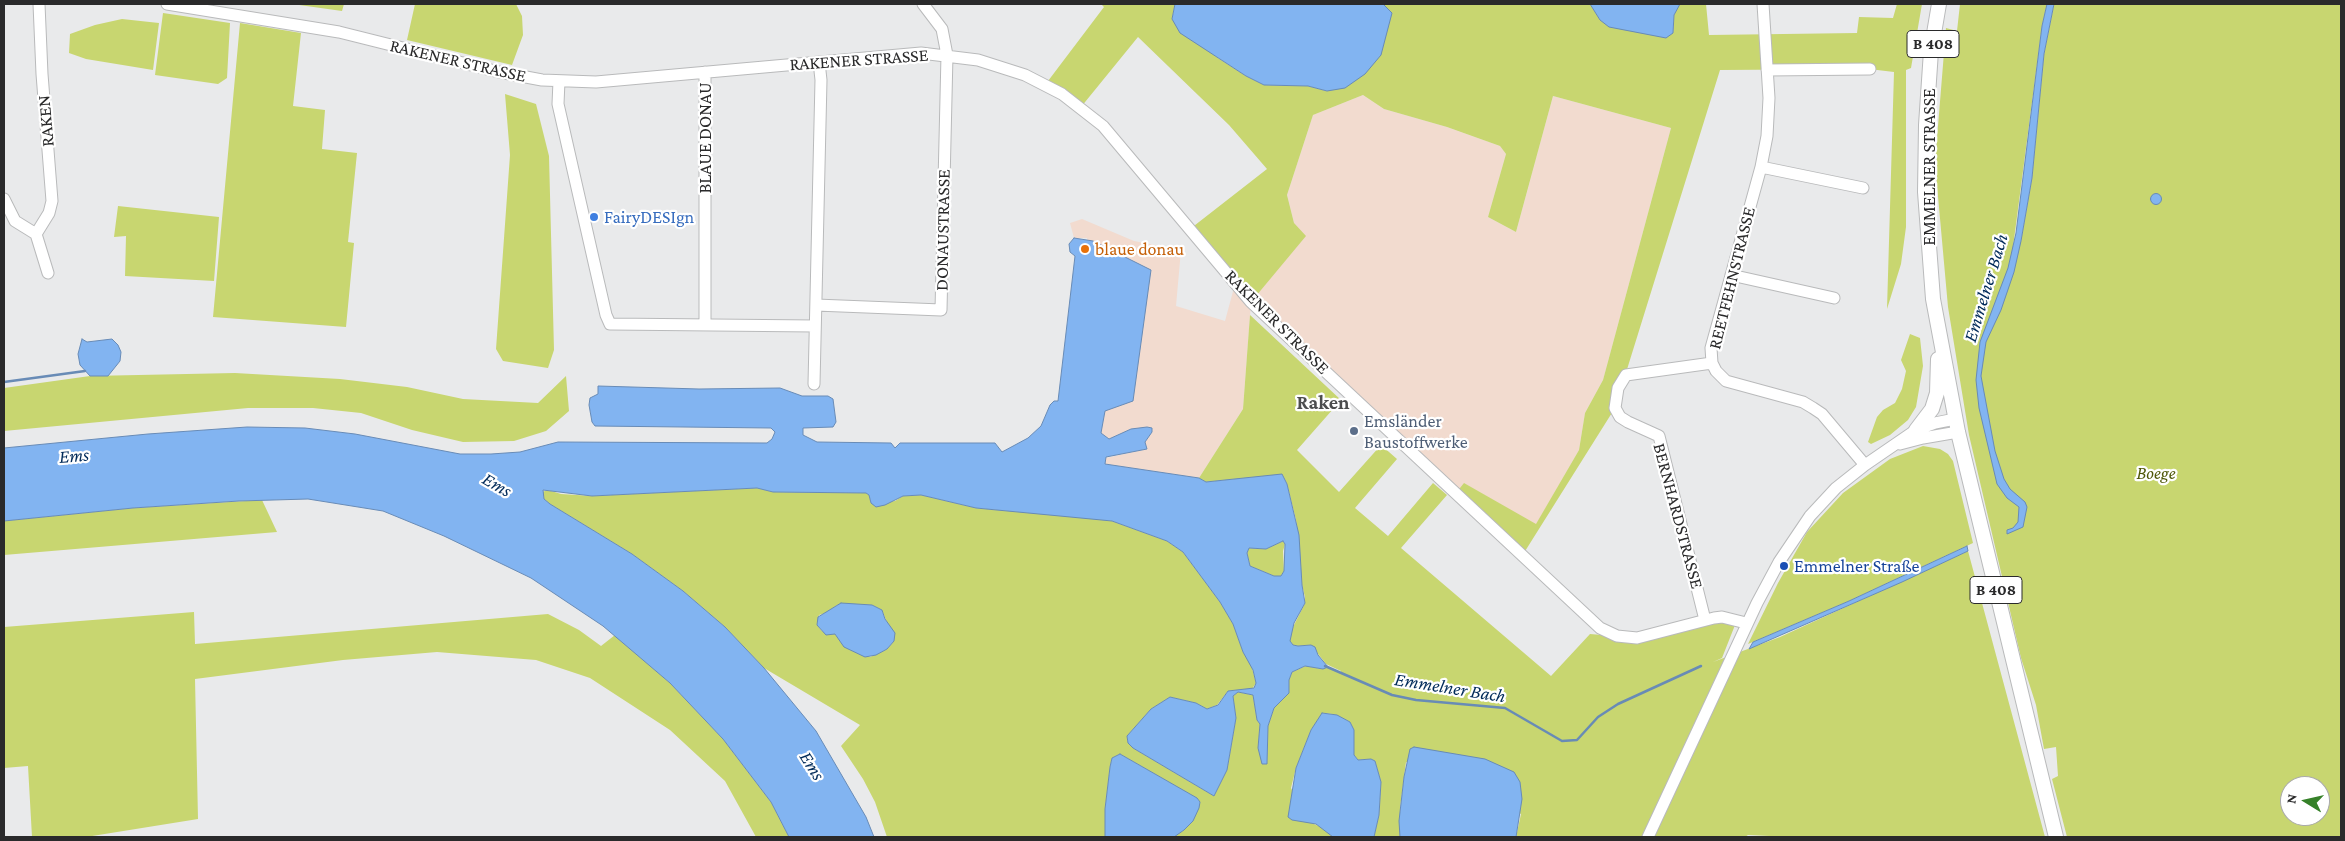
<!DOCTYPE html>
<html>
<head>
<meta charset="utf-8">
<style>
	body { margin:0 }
	#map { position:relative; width:2345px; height:841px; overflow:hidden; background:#e9eaeb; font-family:"Crimson Pro",serif }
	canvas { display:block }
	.frame { position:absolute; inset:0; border:5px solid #2a2a2b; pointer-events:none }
	.north { position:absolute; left:2280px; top:776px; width:50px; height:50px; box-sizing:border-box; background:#fff; border:1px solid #aaa; border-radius:50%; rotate:279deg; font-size:14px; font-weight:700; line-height:20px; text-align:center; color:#2a2a2b }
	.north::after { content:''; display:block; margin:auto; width:18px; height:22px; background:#368129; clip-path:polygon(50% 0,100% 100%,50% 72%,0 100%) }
</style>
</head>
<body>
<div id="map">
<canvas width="2345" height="841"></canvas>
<div class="frame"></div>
<div class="north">N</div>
</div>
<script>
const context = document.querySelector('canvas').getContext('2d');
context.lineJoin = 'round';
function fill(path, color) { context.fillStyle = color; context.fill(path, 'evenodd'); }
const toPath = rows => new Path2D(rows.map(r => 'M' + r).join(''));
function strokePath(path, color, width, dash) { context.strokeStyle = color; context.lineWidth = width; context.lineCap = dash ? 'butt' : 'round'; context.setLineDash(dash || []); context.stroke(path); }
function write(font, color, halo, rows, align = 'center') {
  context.font = font + ' "Crimson Pro",serif'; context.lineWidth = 4.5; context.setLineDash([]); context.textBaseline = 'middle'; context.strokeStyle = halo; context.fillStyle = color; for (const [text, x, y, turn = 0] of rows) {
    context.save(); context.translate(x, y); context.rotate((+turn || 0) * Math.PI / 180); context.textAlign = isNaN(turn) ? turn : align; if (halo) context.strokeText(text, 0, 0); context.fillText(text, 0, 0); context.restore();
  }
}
const industrial = toPath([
	[1363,95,1384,109,1447,127,1500,146,1506,154,1488,217,1516,232,1553,96,1671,128,1603,380,1585,413,1579,450,1536,525,1465,484,1456,493,1251,303,1243,409,1199,478,1105,464,1106,458,1147,449,1145,442,1152,432,1131,429,1109,439,1101,433,1105,411,1087,238,1074,238,1070,223,1082,219,1134,241,1181,250,1176,306,1225,321,1235,284,1294,223,1287,195,1313,115]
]);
const green = toPath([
	[292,4,344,4,342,11],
	[415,4,516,4,522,16,523,35,512,65,407,40],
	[1101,4,1175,4,1172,19,1218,58,1246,76,1264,85,1308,86,1327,91,1392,13,1383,4,1590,4,1600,20,1673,33,1674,15,1679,4,1706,4,1709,35,1857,33,1859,17,1893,18,1897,4,1922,4,1911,68,1906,70,1906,227,1901,264,1887,309,1894,72,1869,69,1720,70,1615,408,1522,556,1456,493,1464,483,1536,524,1579,450,1585,413,1603,380,1671,128,1553,96,1516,232,1488,217,1506,154,1500,146,1447,127,1384,109,1363,95,1313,115,1287,195,1294,223,1306,236,1251,302,1190,229,1267,169,1229,125,1138,37,1081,107,1045,85,1104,7],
	[1960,4,2047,4,2042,26,2013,247,2021,241,2032,178,2044,54,2054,4,2341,4,2341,837,2067,837,2052,779,2058,776,2056,747,2044,749,2036,705,2021,658,1969,435,1948,307,1935,163,1946,28,1957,31],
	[2290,786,2320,786,2320,816,2290,816],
	[163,13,230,23,227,78,218,84,155,75],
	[122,19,159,23,153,70,86,59,69,53,70,34,95,25],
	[240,23,301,33,293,106,325,110,322,149,357,153,348,242,354,243,346,327,213,317],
	[505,94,536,104,549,156,554,350,548,368,503,361,496,349,510,155],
	[118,206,219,217,214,281,125,276,126,236,114,237],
	[1250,315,1341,400,1297,450,1339,492,1381,445,1397,459,1355,508,1388,536,1433,483,1447,495,1401,548,1551,676,1590,634,1637,638,1705,620,1737,620,1722,658,1713,662,1780,637,1968,551,2045,837,1791,837,1748,835,1745,837,1516,837,1521,814,1406,762,1400,808,1400,837,1374,837,1379,815,1381,782,1375,761,1371,759,1358,760,1354,755,1354,730,1350,722,1332,714,1323,713,1311,730,1296,768,1291,788,1309,822,1321,827,1333,837,1174,837,1184,830,1200,802,1196,798,1120,754,1112,758,1110,767,1105,809,1105,837,887,837,875,802,863,779,841,746,860,725,764,668,725,627,683,591,632,554,550,504,544,499,542,492,548,490,561,494,592,496,757,488,773,492,866,493,869,495,871,503,895,501,903,496,921,495,976,508,1097,518,1112,521,1167,541,1183,552,1220,602,1233,624,1243,652,1251,664,1256,683,1252,689,1228,691,1217,705,1207,709,1196,703,1170,697,1151,709,1127,736,1127,740,1133,748,1214,796,1227,770,1236,718,1233,696,1238,692,1253,695,1257,720,1260,724,1258,748,1267,763,1268,726,1274,708,1289,693,1289,680,1292,672,1306,666,1322,669,1328,667,1341,673,1341,671,1326,664,1311,645,1298,646,1293,645,1290,641,1290,633,1305,603,1305,597,1302,585,1296,520,1287,484,1282,475,1206,482,1199,478,1243,409],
	[837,605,872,605,882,610,894,641,887,649,870,657,842,643,835,634,822,631,817,625,819,615,829,612],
	[1910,334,1920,338,1923,366,1916,407,1908,420,1890,435,1871,444,1868,442,1877,417,1883,410,1895,403,1902,389,1906,371,1901,360],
	[235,373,340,379,407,387,463,399,538,403,566,376,569,411,546,431,514,441,463,442,412,430,361,413,313,408,248,408,4,431,4,388,90,376],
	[1923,446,1940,449,1948,454,1953,461,1973,543,1849,601,1748,644,1778,583,1807,532,1843,493,1890,459],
	[262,500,277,532,4,555,4,521,133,508],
	[1283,541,1285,544,1283,551,1284,571,1281,576,1274,576,1250,566,1247,553,1249,548,1266,549],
	[194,612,195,644,548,614,579,630,601,646,615,635,670,683,723,739,771,802,789,837,756,837,725,781,670,730,590,678,536,660,437,652,343,660,195,679,198,819,86,837,32,837,28,766,4,768,4,627]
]);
const water = toPath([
	[1175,4,1383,4,1392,13,1381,55,1365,74,1345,88,1327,91,1308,86,1264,85,1246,76,1180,33,1172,19,1175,4],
	[1590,4,1680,4,1674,15,1673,33,1666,38,1609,27,1600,20,1590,4],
	[2047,4,2054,4,2044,54,2032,178,2021,241,2014,272,2001,310,1986,342,1981,376,1995,451,2004,479,2010,489,2025,502,2027,507,2023,527,2007,534,2007,530,2013,528,2018,522,2019,507,2007,498,1997,484,1979,408,1976,380,1980,342,2008,268,2016,233,2042,26,2047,4],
	'2150.5 199a5.5 5.5 0 1 1 11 0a5.5 5.5 0 1 1-11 0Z',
	[1074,238,1093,241,1151,270,1133,401,1105,411,1101,433,1109,439,1131,429,1147,427,1152,428,1152,432,1145,442,1147,449,1106,457,1105,464,1199,478,1206,482,1282,474,1287,484,1299,535,1302,585,1305,603,1294,623,1290,641,1293,645,1298,646,1311,645,1315,647,1318,655,1328,667,1323,669,1305,666,1292,672,1289,680,1289,693,1274,708,1268,726,1267,764,1262,764,1258,748,1260,724,1257,720,1253,695,1238,692,1233,696,1236,718,1227,770,1214,796,1133,748,1128,743,1127,736,1151,709,1170,697,1196,703,1207,709,1218,705,1228,691,1254,688,1256,683,1253,670,1243,652,1233,624,1220,602,1183,552,1167,541,1112,521,976,508,921,495,903,496,885,505,876,507,871,503,869,495,866,493,773,492,757,488,592,496,543,490,544,499,550,504,632,554,683,591,725,627,764,668,816,731,866,817,874,837,789,837,771,802,723,739,670,683,603,626,531,578,444,536,383,511,308,499,239,501,133,508,4,521,4,448,148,434,247,427,305,428,355,434,460,454,491,454,520,452,558,442,767,443,772,439,775,432,771,428,595,426,592,422,589,405,590,398,598,394,598,386,699,389,780,388,802,396,828,396,833,399,836,422,833,427,803,428,803,435,817,442,891,443,895,448,900,443,995,443,1002,452,1028,438,1041,426,1050,405,1054,401,1058,401,1075,256,1070,252,1069,244,1074,238],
	[1283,541,1285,544,1284,571,1281,576,1274,576,1250,566,1247,553,1249,548,1266,549,1283,541],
	[82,339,87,342,112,339,118,345,121,352,120,361,108,376,90,376,80,365,78,354,82,339],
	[1967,546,1968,551,1902,582,1749,649,1753,642,1849,601,1967,546],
	[841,603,872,605,882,610,885,619,895,633,894,641,887,649,876,655,865,657,844,647,835,634,826,635,817,625,818,617,841,603],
	[1322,713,1337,715,1350,722,1354,730,1354,755,1358,760,1371,759,1375,761,1381,782,1379,815,1374,837,1333,837,1316,824,1292,820,1288,817,1296,768,1311,730,1322,713],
	[1414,747,1485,759,1514,772,1520,782,1522,799,1516,837,1400,837,1399,821,1404,777,1410,749,1414,747],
	[1120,754,1197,798,1200,802,1199,808,1193,821,1184,830,1174,837,1105,837,1105,809,1110,767,1112,758,1120,754]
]);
const stream = toPath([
	[4,382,85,371],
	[1325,666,1392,695,1416,700,1505,708,1562,741,1577,740,1598,717,1618,704,1701,666]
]);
const minor = toPath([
	[167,4,339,32,499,72,542,80,596,82,921,53,978,60,1025,75,1062,94,1103,126,1251,302,1600,628,1617,636,1637,638,1714,618,1722,617,1746,623],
	[1763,4,1769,98,1767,136,1761,167,1711,348,1712,363,1716,371,1726,381,1803,402,1813,408,1822,414,1865,465],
	[1767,70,1870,69],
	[559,81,558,104,606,315,610,324,815,326],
	[1761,167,1863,188],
	[4,199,15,221,36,234,48,273],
	[36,234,49,213,52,201,42,74,39,4],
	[1731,275,1834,298],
	[816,305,941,310,947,55,942,29,923,4],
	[705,324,705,72],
	[814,384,821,80,819,62],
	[1900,444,1923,438,1958,432],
	[1705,620,1659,436,1628,422,1620,417,1615,408,1618,388,1626,375,1712,363],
	[1648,837,1757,603,1779,562,1810,516,1836,488,1865,465,1916,430,1935,423,1955,419]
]);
const major = toPath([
	[1939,4,1931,51,1926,125,1925,192,1933,299,1958,432,2056,837],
	[1916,430,1932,409,1937,393,1938,359]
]);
const markers = [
	[594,217,5,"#3f7fe0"],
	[1085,249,5,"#e8710a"],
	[1354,431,5,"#5c6f8a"],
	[1784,566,5,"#1a4fb4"]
];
const shields = [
	[1933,44,52],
	[1996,590,52]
];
const shieldNames = [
	["B 408",1933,44],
	["B 408",1996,590]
];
const streetNames = [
	["RAKENER STRASSE",859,60,-4],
	["RAKENER STRASSE",458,61,13],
	["RAKEN",46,121,-95],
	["BLAUE DONAU",705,138,-90],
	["EMMELNER STRASSE",1929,167,-90],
	["DONAUSTRASSE",943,230,-89],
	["REETFEHNSTRASSE",1732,278,-76],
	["RAKENER STRASSE",1277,322,45],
	["BERNHARDSTRASSE",1678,516,75]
];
const shopNames = [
	["FairyDESIgn",604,217]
];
const foodNames = [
	["blaue donau",1095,249]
];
const serviceNames = [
	["Emsländer",1364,421],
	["Baustoffwerke",1364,442]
];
const parkNames = [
	["Boege",2156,473]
];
const transitNames = [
	["Emmelner Straße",1794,566]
];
const waterNames = [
	["Emmelner Bach",1986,288,-73],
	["Ems",74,456,-5],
	["Ems",497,485,30],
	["Emmelner Bach",1450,688,9],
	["Ems",812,766,57]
];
const quarterNames = [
	["Raken",1323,403]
];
fill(industrial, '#f2dbcf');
fill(green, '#c8d670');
fill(water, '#82b4f1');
strokePath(water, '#688bb6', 1);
strokePath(stream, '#688bb6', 2.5);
strokePath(minor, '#b9babb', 13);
strokePath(major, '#b9babb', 16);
strokePath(minor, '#fff', 11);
strokePath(major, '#fff', 14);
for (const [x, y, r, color] of markers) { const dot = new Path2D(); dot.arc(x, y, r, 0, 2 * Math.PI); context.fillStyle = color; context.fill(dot); strokePath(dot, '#fff', 2); }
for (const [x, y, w] of shields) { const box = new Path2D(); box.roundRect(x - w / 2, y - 13.5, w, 27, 4); context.fillStyle = '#fff'; context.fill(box); strokePath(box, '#2a2a2b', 1); }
write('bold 16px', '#2a2a2b', null, shieldNames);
write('18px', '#2a2a2b', '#fff', streetNames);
write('18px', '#366cbe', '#fff', shopNames, 'left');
write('18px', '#c56008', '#fff', foodNames, 'left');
write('18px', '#4e5e75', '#fff', serviceNames, 'left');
write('italic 18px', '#4f5708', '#fff', parkNames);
write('18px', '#164399', '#fff', transitNames, 'left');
write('italic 19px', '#002a59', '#fff', waterNames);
write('bold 20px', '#4c4d4e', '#fff', quarterNames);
</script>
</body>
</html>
